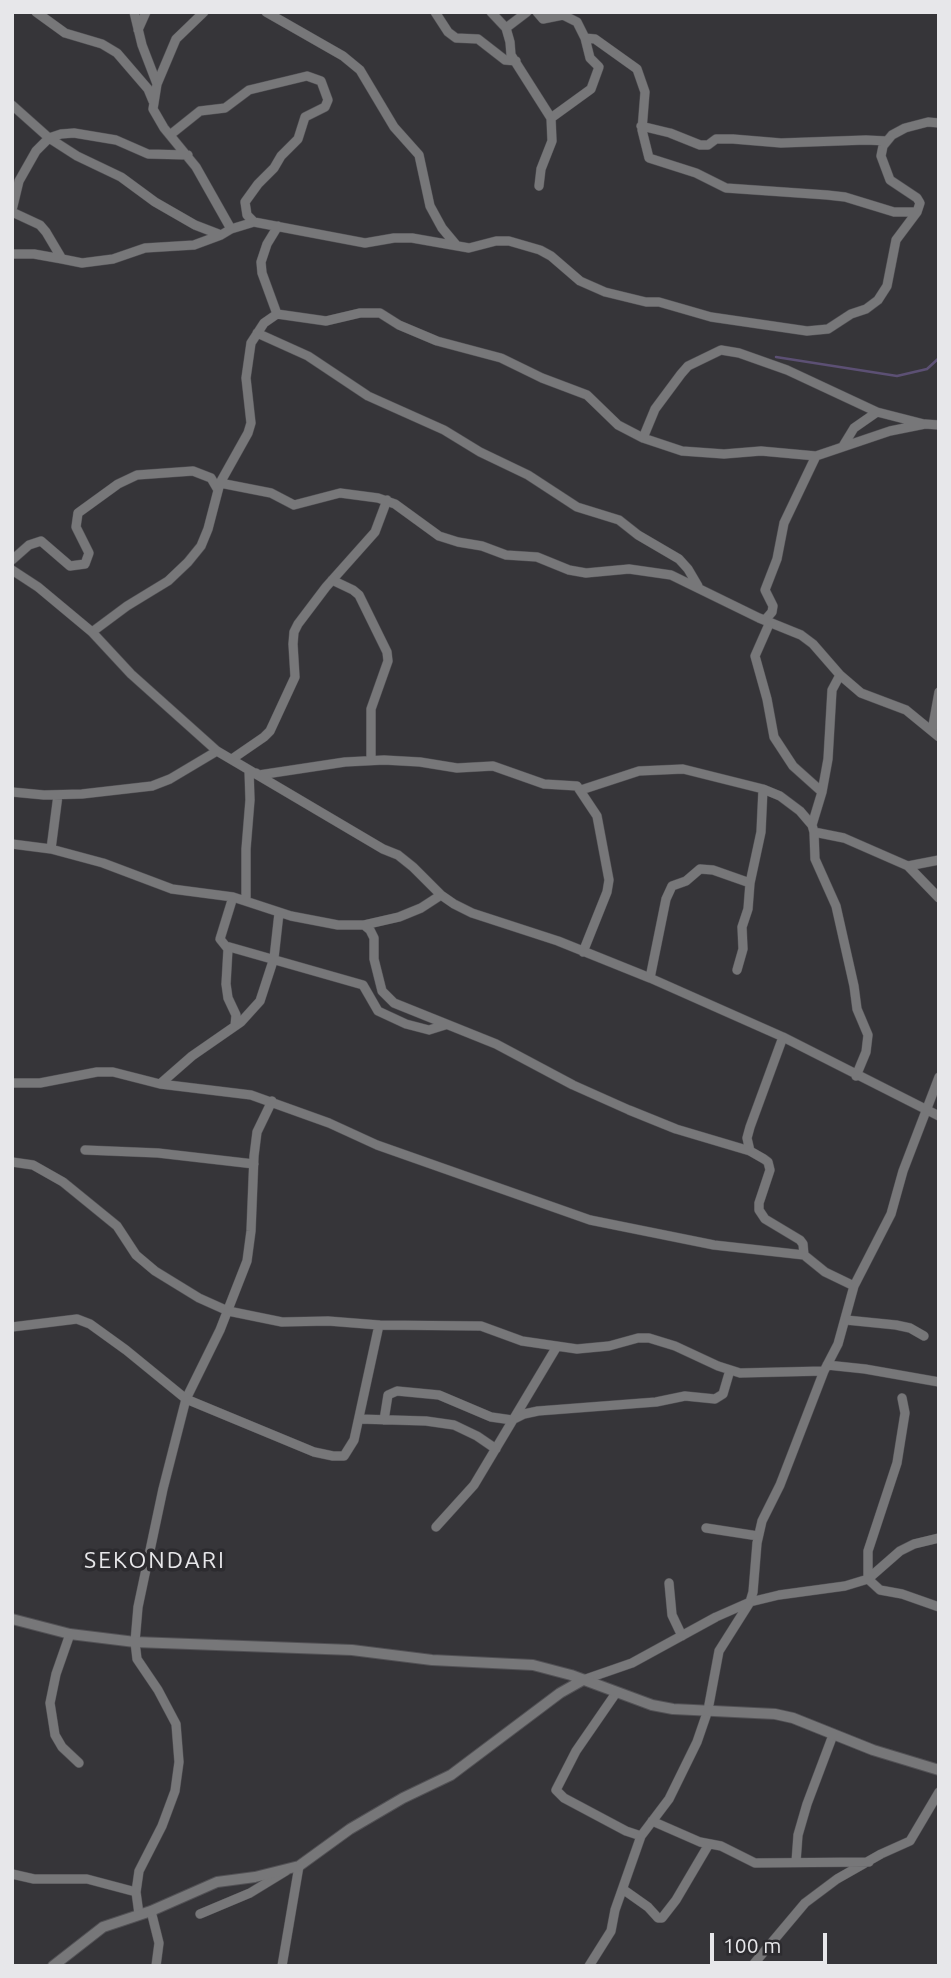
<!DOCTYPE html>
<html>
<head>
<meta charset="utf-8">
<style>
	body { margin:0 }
	#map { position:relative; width:951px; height:1978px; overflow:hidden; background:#363539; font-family:Ubuntu,sans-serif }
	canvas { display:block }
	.frame { position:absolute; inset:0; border:14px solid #e7e7ea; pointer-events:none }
	.scale { position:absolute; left:710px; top:1933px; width:117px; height:32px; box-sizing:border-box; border:4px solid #e7e7ea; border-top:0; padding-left:9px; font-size:21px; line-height:24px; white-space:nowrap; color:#e7e7ea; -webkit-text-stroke:5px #2c2b2f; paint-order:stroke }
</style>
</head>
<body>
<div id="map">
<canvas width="951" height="1978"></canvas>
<div class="frame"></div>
<div class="scale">100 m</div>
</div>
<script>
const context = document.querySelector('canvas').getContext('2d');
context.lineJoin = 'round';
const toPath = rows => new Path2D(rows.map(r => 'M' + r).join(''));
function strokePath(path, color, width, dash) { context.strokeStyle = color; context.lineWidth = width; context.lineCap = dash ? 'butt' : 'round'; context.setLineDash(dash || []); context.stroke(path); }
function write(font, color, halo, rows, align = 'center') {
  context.font = font + ' Ubuntu,sans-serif'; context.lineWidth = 7; context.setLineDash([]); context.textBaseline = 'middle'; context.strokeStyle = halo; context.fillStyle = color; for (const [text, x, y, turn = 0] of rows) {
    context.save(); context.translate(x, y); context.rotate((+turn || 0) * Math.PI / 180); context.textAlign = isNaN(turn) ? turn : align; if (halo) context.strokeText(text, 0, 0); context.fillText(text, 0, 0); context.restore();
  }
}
const stream = toPath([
	[776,357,897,376,927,369,939,358]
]);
const minor = toPath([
	[36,12,65,33,102,44,117,53,148,89,153,101],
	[134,12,142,45,157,84],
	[204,12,176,39,157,84,153,109,164,128,196,167,231,229],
	[266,12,343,56,360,70,394,127,419,155,430,206,442,228,457,246],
	[435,12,448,32,456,38,478,39,505,60,516,61],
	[491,12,506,28,510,42,511,55,551,118,552,141,541,169,539,186],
	[537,12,543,19,563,15,577,22,585,38,590,58,599,67,591,89,551,118],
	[506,28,527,12],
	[138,30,146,12],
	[585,38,595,39,637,69,645,92,642,130,649,158,696,173,726,188,827,195,845,197,894,212,917,212],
	[12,105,49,138,77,156,121,177,155,202,195,225,221,235],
	[641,126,670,133,700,145,708,145,716,139,733,139,781,143,866,140,887,141],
	[170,135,200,111,225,108,249,90,307,76,321,81,328,100,325,107,305,117,298,139,281,156,274,168,258,184,245,202,247,215,254,222],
	[12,210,19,181,36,151,49,138,61,134,74,133,116,140,148,154,188,155],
	[12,212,40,225,46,232,62,259,82,263,113,259,145,248,194,245,221,235,231,229,254,222,365,243,394,238,412,238,469,248,496,241,509,241,540,250,551,256,580,281,605,292,646,302,659,302,711,317,807,331,828,329,851,314,866,309,878,300,887,286,896,240,917,212,920,203,917,198,890,180,881,156,883,146,892,135,905,128,928,122,939,123],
	[12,254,34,254,62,259],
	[277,314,262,273,261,262,267,244,278,226],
	[257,333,308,356,368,396,444,430,480,452,528,475,577,507,619,520,638,535,679,559,688,569,698,586],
	[643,438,655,409,681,374,688,366,721,350,739,353,787,370,877,412,924,424],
	[843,446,854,428,877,412],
	[220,483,271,493,294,505,340,493,378,498,395,504,439,536,458,542,482,546,506,555,537,557,569,570,586,573,629,569,671,575,759,618,801,635,813,644,840,675,861,693,906,710,939,737],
	[12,560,29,545,41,541,70,566,85,564,89,553,76,527,78,513,118,484,137,475,193,471,211,478,218,490],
	[12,570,38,587,92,632,131,674,217,751,383,849,398,855,413,867,441,895,454,904,472,913,558,941,650,978,783,1037,939,1116],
	[332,580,353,590,359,595,387,652,388,661,371,709,371,760],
	[765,620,772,612,773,606,765,590,777,559,784,523,816,456],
	[770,622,755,656,767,699,774,737,793,766,822,792],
	[92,632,127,606,168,581,188,562,201,546,208,529,220,483,248,433,251,423,246,378,251,343,264,323,277,314,326,321,360,313,380,313,399,325,437,341,501,358,542,378,587,395,618,425,643,438,682,451,724,454,761,451,816,456,890,431,925,424,939,425],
	[932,731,939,692],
	[232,759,264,737,270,731,295,677,293,644,294,632,298,624,326,587,375,532,387,500],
	[256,773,259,775,345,762,384,760,420,762,457,768,493,766,544,784,577,786,597,816,609,880,607,892,583,952],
	[581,790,639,771,683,769,763,789,780,796,800,811,812,825,814,832,815,859,836,906,854,986,857,1009,868,1035,866,1052,856,1076],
	[12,792,44,795,82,794,152,786,170,779,217,751],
	[812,825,822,792,828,759,832,690,840,675],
	[814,832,844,838,908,866,939,898],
	[12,844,51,849,103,863,172,889,233,897,291,916,338,925,364,925,399,917,421,908,441,895],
	[51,849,58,795],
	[908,866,939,860],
	[233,897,220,939,228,949,226,984,228,998,236,1015,235,1026],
	[246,900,246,849,250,800,249,770],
	[364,925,370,930,374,938,374,959,382,991,394,1003,496,1044,573,1085,629,1110,676,1129,750,1151,764,1159,768,1162,770,1170,759,1203,759,1210,765,1219,800,1240,803,1244,804,1255],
	[226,946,363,985,378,1011,406,1024,429,1030,445,1025],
	[737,970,743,949,742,927,748,909,750,883,761,832,763,789],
	[650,978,666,899,672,886,686,881,700,869,713,870,750,883],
	[12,1083,40,1083,97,1072,113,1072,160,1084,251,1095,329,1123,377,1145,590,1220,714,1245,804,1255,825,1272,854,1286],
	[160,1084,192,1056,241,1022,260,1001,274,958,279,913],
	[85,1150,158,1153,254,1164],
	[750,1151,747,1138,750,1127,783,1037],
	[12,1162,33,1165,63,1182,117,1226,136,1255,155,1271,199,1298,228,1311,282,1322,328,1321,379,1325,481,1326,522,1341,577,1349,609,1346,638,1338,649,1338,675,1346,718,1366,740,1373,824,1371],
	[846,1320,896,1325,910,1328,924,1336],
	[12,1327,77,1319,90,1324,126,1350,186,1399,314,1452,333,1456,344,1456,354,1440,379,1325],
	[827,1365,865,1369,939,1382],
	[902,1398,905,1413,897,1463,868,1551,868,1579,880,1590,902,1594,939,1607],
	[359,1419,426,1421,454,1425,477,1436,496,1449],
	[384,1420,388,1395,397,1391,439,1395,491,1417,512,1420,524,1414,538,1411,656,1402,685,1396,715,1399,723,1394,730,1370],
	[436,1527,474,1485,556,1348],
	[706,1528,758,1536],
	[669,1583,672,1615,682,1636],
	[70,1634,56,1674,50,1703,55,1735,62,1747,79,1763],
	[583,1680,632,1663,716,1617,750,1602,779,1595,845,1586,868,1579,900,1551,914,1544,939,1538],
	[616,1693,576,1751,556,1790,564,1798,626,1831,641,1836],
	[652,1821,700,1842,721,1846,755,1863,869,1862],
	[796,1862,798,1835,807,1804,833,1735],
	[12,1874,34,1879,87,1879,136,1892],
	[624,1890,648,1907,658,1918,662,1918,676,1900,709,1844],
	[151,1911,159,1943,156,1966],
	[139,1914,136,1892,139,1871,162,1826,175,1791,179,1762,176,1724,158,1690,137,1659,135,1642,138,1607,163,1489,186,1399,220,1330,247,1261,251,1231,254,1156,257,1132,272,1101],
	[200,1914,250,1893,286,1871],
	[282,1966,299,1866],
	[589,1966,611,1931,615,1910,641,1836,669,1799,697,1742,708,1710,719,1651,750,1602,753,1592,757,1543,762,1521,780,1485,824,1371,838,1344,854,1286,891,1214,903,1171,939,1077],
	[752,1966,805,1903,837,1879,881,1854,910,1841,939,1792]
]);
const tertiary = toPath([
	[12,1619,70,1634,135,1642,352,1650,432,1660,533,1665,571,1675,652,1705,673,1709,775,1714,793,1718,873,1750,939,1770],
	[53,1966,103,1927,151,1911,217,1882,255,1877,299,1866,350,1829,403,1798,451,1775,560,1693,583,1680]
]);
const quarterNames = [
	["SEKONDARI",155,1560]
];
strokePath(stream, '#5c5074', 2.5);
strokePath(minor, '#525155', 10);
strokePath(tertiary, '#525155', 12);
strokePath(minor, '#777779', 9);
strokePath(tertiary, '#777779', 10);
context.letterSpacing = '2px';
write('23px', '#e7e7ea', '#2c2b2f', quarterNames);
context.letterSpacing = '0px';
</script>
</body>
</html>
